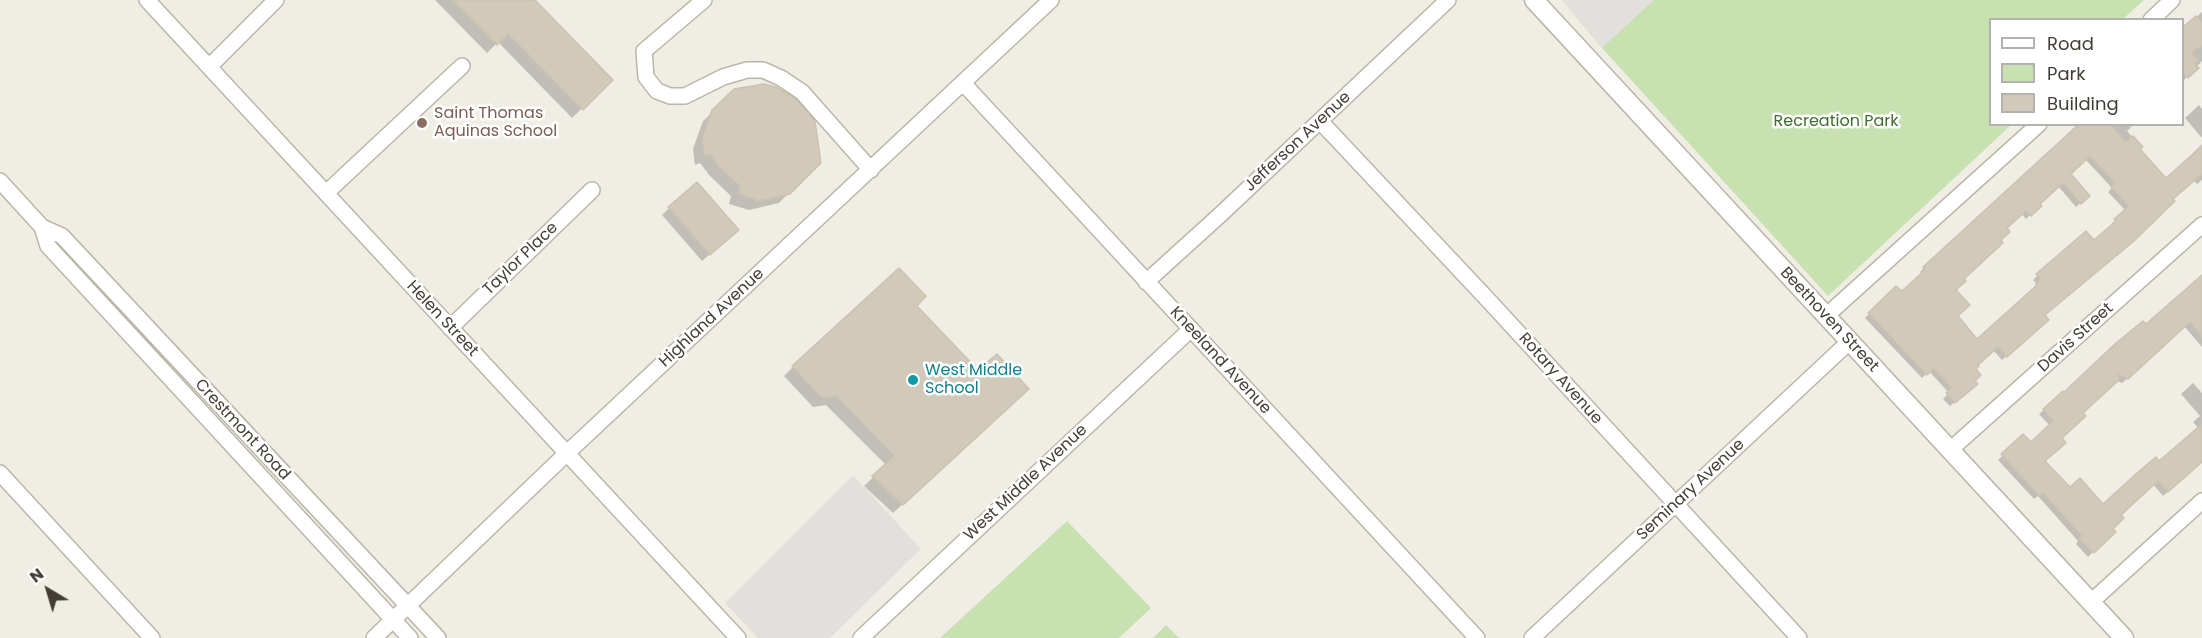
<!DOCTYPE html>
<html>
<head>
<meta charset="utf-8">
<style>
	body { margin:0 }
	#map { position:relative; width:2202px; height:638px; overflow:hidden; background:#f0eee4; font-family:Poppins,sans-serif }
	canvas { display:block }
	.legend { position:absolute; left:1989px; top:18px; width:195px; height:108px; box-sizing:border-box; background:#fff; border:2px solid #b3b2ae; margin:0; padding:8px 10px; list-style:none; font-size:18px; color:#423e35 }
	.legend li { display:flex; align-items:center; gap:12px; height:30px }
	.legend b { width:30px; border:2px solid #b3b2ae }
	.north { position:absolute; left:18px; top:560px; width:60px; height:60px; -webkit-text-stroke:4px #fff; paint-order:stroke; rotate:322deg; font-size:16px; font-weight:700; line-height:24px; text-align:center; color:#423e35 }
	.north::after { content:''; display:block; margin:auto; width:21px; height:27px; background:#423e35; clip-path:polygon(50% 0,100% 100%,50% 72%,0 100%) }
</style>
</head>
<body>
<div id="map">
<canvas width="2202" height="638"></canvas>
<ul class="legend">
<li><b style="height:8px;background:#fff"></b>Road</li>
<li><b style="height:16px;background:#c7e1b0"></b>Park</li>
<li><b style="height:16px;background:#d1cabb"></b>Building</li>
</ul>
<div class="north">N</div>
</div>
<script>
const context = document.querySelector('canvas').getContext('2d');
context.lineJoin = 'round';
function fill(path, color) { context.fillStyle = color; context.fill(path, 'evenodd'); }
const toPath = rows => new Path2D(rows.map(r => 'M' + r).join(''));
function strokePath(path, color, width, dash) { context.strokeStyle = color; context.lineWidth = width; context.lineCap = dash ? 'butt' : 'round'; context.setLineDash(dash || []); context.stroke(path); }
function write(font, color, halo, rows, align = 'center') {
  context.font = font + ' Poppins,sans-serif'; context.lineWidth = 5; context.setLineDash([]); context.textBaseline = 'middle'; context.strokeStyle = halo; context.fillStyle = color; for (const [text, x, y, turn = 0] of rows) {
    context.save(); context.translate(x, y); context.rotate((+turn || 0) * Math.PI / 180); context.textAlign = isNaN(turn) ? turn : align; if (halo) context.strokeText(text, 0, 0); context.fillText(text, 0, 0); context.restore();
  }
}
const green = toPath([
	[1562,0,2144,0,2123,19,1990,20,1990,124,2011,125,1828,296,1602,48],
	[1067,521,1151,608,1119,638,940,638],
	[1166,625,1179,638,1153,638]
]);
const parking = toPath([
	[1562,0,1654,0,1602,48],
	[853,475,921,549,830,638,758,638,725,603]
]);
const shadow = toPath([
	[435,0,533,0,611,80,572,118,498,42,487,53],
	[2202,12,2202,61,2183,81,2182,30],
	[734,91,819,162,779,203,749,210,729,204,731,196,710,176,700,163,695,165,693,149,703,121],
	[2199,105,2202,109,2202,138,2185,118],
	[2082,124,2134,124,2127,131,2141,147,2138,149,2166,180,2194,156,2192,154,2202,144,2202,180,2197,184,2193,180,2043,315,2047,319,2002,360,1993,350,1976,365,1973,381,1975,384,1950,406,1943,399,1949,393,1929,371,1922,378,1865,318,1896,288,1902,294,1922,275,1920,272,1924,268],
	[2085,159,2112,188,2108,192,2126,211,2111,224,2112,226,2094,242,2086,233,2037,276,2033,280,2037,284,1977,341,1956,316,1954,290,2005,228,2021,213,2026,219,2040,206,2038,204,2058,186,2076,207,2088,196,2069,174],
	[669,208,730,237,702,261,662,215],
	[2202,277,2202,347,2184,326,2122,383,2117,381,2081,413,2044,461,2070,489,2103,507,2199,429,2193,422,2200,416,2181,394,2193,383,2202,393,2202,460,2163,496,2153,484,2119,515,2111,529,2114,532,2088,557,2076,544,2078,541,2038,496,2034,499,1998,460,2023,436,2031,444,2050,426,2039,414,2044,410],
	[915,306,978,372,1018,398,893,513,864,486,886,465,826,405,813,407,784,376,793,367]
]);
const building = toPath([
	[453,0,535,0,613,80,583,110,508,34,497,45,453,0],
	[2196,16,2202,23,2202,45,2192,53,2198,60,2195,64,2199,68,2188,78,2184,74,2182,76,2182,28,2196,16],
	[764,84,776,87,796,99,815,121,821,163,790,194,759,201,738,194,740,186,719,167,710,154,704,157,702,138,712,110,734,89,764,84],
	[2079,124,2110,124,2126,142,2133,136,2143,147,2140,149,2166,178,2202,146,2202,174,2173,199,2175,201,2134,241,2045,315,2049,320,2007,357,1998,347,1978,365,1979,366,1976,369,1981,375,1975,381,1978,384,1955,403,1946,393,1952,388,1934,369,1927,375,1868,313,1896,286,1902,291,1925,270,1923,267,2079,124],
	[2090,156,2115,183,2111,187,2129,206,2114,219,2116,221,2094,240,2086,231,2036,274,2041,279,2036,284,2037,285,1977,339,1958,316,1970,305,1956,290,1966,281,1964,279,2003,243,2001,240,2010,232,2007,228,2026,211,2031,216,2042,206,2040,204,2063,183,2081,204,2090,196,2071,174,2090,156],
	[697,182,739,230,710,255,668,207,697,182],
	[899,268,926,296,917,306,978,370,997,354,1029,389,903,505,872,476,894,456,836,396,822,398,792,366,899,268],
	[2202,275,2202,337,2190,322,2128,379,2116,374,2120,379,2083,413,2086,416,2062,438,2066,443,2045,461,2070,487,2080,478,2103,504,2137,473,2156,457,2159,461,2202,424,2202,462,2168,492,2158,481,2121,515,2124,518,2113,529,2116,532,2094,553,2079,538,2082,536,2043,493,2040,496,2001,454,2023,434,2031,442,2053,421,2043,409,2063,391,2064,392,2116,343,2143,321,2146,324,2202,275]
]);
const minor = toPath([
	[147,0,738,638],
	[704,0,644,51,646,77,657,91,670,96,685,96,723,77,747,70,763,70,781,78,802,92,871,170],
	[2151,20,2172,0],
	[209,67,276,0],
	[963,83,1477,638],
	[1320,121,1490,302,1799,638],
	[0,181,42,227,62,236,438,638],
	[326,193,462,66],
	[42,227,48,246,410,638],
	[1146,282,1220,215,1448,0],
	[1826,316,2039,124],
	[450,328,592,190],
	[1950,450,2202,225],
	[0,473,152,638],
	[2091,602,2202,501],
	[374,638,566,454,1051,0],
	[861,638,1191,329],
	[1532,638,1849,342]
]);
const tertiary = toPath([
	[1534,0,2124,638]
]);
const markers = [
	[422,123,6,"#8d6e63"],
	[913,380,6,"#0f9aa8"]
];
const educationNames = [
	["Saint Thomas",434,114],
	["Aquinas School",434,132]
];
const parkNames = [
	["Recreation Park",1836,122]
];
const streetNames = [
	["Jefferson Avenue",1298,142,-43],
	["Taylor Place",521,259,-44],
	["Highland Avenue",712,318,-43],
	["Helen Street",442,319,47],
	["Beethoven Street",1829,320,47],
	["Davis Street",2076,338,-42],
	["Kneeland Avenue",1220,361,47],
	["Rotary Avenue",1560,379,48],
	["Crestmont Road",242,430,47],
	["West Middle Avenue",1026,483,-43],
	["Seminary Avenue",1691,490,-43]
];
const cultureNames = [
	["West Middle",925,371],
	["School",925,389]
];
fill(green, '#c7e1b0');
fill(parking, '#e1e0dc');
fill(shadow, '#0003');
fill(building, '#d1cabb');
strokePath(building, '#cbc2af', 1.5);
strokePath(minor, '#bbb6a8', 18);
strokePath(tertiary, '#bbb6a8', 21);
strokePath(minor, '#fff', 15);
strokePath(tertiary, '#fff', 18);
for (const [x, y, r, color] of markers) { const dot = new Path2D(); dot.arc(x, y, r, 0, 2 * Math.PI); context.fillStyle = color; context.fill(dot); strokePath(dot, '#fff', 2); }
write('16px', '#785e54', '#fff', educationNames, 'left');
write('16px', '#406e2e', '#fff', parkNames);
write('16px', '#423e35', '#fff', streetNames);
write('16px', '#0d838f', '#fff', cultureNames, 'left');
</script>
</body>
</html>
